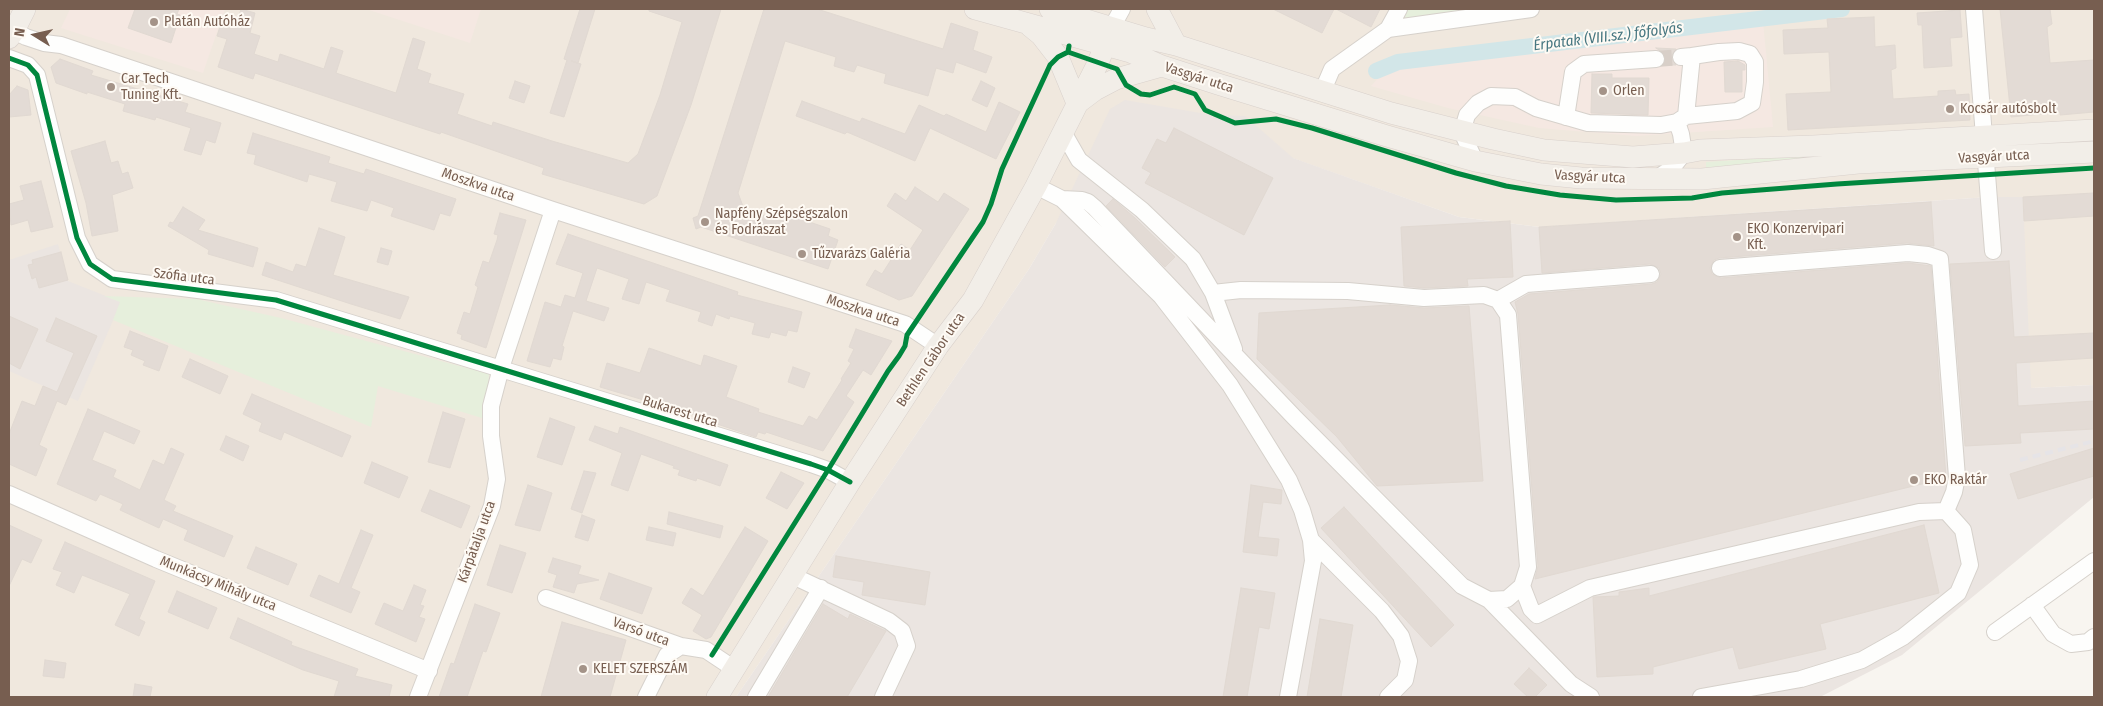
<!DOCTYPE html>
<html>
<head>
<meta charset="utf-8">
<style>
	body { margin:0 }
	#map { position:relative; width:2103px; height:706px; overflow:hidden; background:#f8f5f0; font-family:"Fira Sans Condensed",sans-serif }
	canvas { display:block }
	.frame { position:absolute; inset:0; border:10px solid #775e50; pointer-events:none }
	.north { position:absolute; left:10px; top:10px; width:50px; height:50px; -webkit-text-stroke:4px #fefaf4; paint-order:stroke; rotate:280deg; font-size:14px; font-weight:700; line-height:20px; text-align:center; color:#775e50 }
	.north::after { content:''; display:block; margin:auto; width:18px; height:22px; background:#775e50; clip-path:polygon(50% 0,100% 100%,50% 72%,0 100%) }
</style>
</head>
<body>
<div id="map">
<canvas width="2103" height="706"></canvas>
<div class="frame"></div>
<div class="north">N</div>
</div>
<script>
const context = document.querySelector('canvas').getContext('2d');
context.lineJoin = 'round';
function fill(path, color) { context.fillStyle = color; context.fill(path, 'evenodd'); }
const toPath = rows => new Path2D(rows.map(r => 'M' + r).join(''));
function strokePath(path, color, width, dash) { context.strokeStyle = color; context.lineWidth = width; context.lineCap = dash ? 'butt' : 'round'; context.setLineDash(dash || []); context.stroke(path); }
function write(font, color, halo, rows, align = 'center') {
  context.font = font + ' "Fira Sans Condensed",sans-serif'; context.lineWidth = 4; context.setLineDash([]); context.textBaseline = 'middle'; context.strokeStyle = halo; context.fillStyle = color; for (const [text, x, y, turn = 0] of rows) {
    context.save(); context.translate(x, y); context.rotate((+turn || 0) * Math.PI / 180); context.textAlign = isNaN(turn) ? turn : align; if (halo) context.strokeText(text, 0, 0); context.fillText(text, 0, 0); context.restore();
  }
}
const residential = toPath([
	[9,9,2094,9,2094,385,2031,388,1989,197,1539,227,1459,217,1292,158,1245,117,1212,115,1056,223,1029,269,736,697,9,697]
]);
const commercial = toPath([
	[70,9,225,9,203,73,61,28],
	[366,9,481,9,470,43],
	[1763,21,1773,127,1636,136,1539,128,1448,108,1371,86,1385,70]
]);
const industrial = toPath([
	[1125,100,1212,115,1245,116,1293,158,1459,217,1539,227,1989,197,2023,197,2031,388,2094,385,2094,497,1902,655,1820,697,736,697,1029,269,1056,223,1110,109],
	[58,244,68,281,121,302,78,401,9,371,9,260]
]);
const green = toPath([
	[1399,9,1531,9,1388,29],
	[1956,146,1706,169,1706,162],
	[104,296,196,299,281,318,489,374,485,419,378,386,371,427,113,320,120,302]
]);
const canal = toPath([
	[1376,71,1398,62,1842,9]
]);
const building = toPath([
	[135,9,179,9,177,14,180,15,171,43,128,28,135,9],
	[241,9,255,13,250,33,260,36,254,54,278,62,280,54,324,69,331,47,343,51,336,73,396,93,413,38,425,42,417,69,431,74,428,83,464,94,457,114,492,126,493,122,552,141,628,163,638,154,660,95,682,22,649,11,649,9,721,9,691,105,657,196,644,204,542,174,544,168,441,132,440,134,412,125,255,73,253,79,218,67,227,39,217,36,224,14,238,19,241,9],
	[580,9,595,9,578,63,571,61,581,64,564,117,550,113,567,60,564,59,580,9],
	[764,9,817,9,943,49,951,23,978,32,973,50,992,57,986,73,956,62,953,73,936,68,928,96,884,83,886,74,857,65,854,72,834,66,836,57,785,41,738,193,744,209,781,221,783,213,830,229,828,236,838,240,828,269,701,227,696,229,693,218,698,216,764,9],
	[1273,9,1334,9,1322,33,1273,9],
	[1336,9,1380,9,1371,27,1336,9],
	[2000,9,2050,9,2052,24,2047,27,2050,63,2094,60,2094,112,2060,115,2060,112,2011,117,2000,9],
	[1960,10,1962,37,1950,38,1952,66,1924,68,1922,25,1918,25,1917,13,1960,10],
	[1874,17,1875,47,1895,45,1896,68,1891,70,1893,99,1938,96,1938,91,1955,90,1956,95,1969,94,1970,120,1788,130,1786,94,1831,92,1829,52,1784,54,1783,30,1828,28,1827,19,1874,17],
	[1656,48,1676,49,1671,57,1676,65,1664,65,1666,59,1665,54,1656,48],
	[60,59,93,71,91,75,188,104,185,112,221,123,215,143,206,140,201,155,184,150,191,128,156,117,155,120,123,111,125,104,87,92,87,94,56,83,51,67,60,59],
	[1738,61,1745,65,1745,70,1742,70,1742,92,1725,92,1724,62,1738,61],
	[1592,74,1612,74,1612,78,1649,78,1648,115,1591,113,1592,74],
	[515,81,530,86,524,103,509,98,515,81],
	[981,81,995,88,987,107,972,100,981,81],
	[17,86,28,90,31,115,9,117,9,95,17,86],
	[802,101,860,122,862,118,905,134,919,105,944,116,946,114,986,132,999,102,1020,112,996,159,930,128,915,161,847,132,845,134,796,116,802,101],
	[1174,128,1273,178,1244,235,1145,183,1151,173,1142,168,1157,139,1166,143,1174,128],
	[253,133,330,157,328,163,364,174,366,169,456,199,450,216,440,213,434,230,391,216,394,208,371,200,367,211,331,201,337,182,309,174,307,182,254,164,256,155,247,153,253,133],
	[105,141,111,163,118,161,122,174,128,172,133,188,112,195,118,231,92,236,86,203,71,151,105,141],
	[41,181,53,227,31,232,28,220,11,225,9,204,24,200,20,186,41,181],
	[915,187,938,202,944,193,969,209,912,296,899,300,866,285,875,270,882,274,901,244,910,250,923,230,887,206,895,193,906,201,915,187],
	[2094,193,2094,216,2024,221,2023,197,2094,193],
	[1113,199,1135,218,1175,257,1165,267,1106,206,1113,199],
	[1931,202,1934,246,1907,243,1719,258,1714,260,1710,268,1712,274,1721,278,1908,263,1931,266,1946,478,1535,579,1538,566,1518,314,1515,302,1529,294,1652,284,1657,282,1661,274,1659,268,1650,264,1542,273,1539,227,1931,202],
	[183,207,205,220,198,230,258,248,253,267,208,254,209,250,168,226,170,222,173,223,183,207],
	[500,213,526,220,486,348,461,339,462,335,457,333,464,312,470,314,478,287,475,285,483,261,489,263,497,240,498,235,494,234,500,213],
	[1510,221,1513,277,1467,279,1468,286,1424,288,1404,286,1401,227,1510,221],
	[319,228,345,237,333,275,409,297,400,319,351,304,262,275,266,262,293,272,296,264,306,267,319,228],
	[568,234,738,292,737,295,802,312,797,332,788,330,786,336,771,332,769,338,752,334,755,323,730,316,729,319,716,314,712,326,698,321,701,312,666,301,670,290,646,282,639,304,622,299,629,279,597,268,586,301,609,308,604,321,573,311,562,346,564,347,561,360,553,358,550,367,527,361,545,302,561,307,565,295,575,298,583,273,556,264,568,234],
	[381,248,392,251,388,265,377,262,381,248],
	[61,252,68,280,39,288,36,277,32,279,28,265,33,264,32,260,61,252],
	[2009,261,2014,337,2094,333,2094,358,2016,363,2018,406,2094,401,2094,429,2020,433,2021,443,1965,446,1950,264,2009,261],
	[1390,305,1424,308,1469,306,1483,481,1377,486,1337,437,1257,359,1259,313,1390,305],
	[9,316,38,329,20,369,9,363,9,316],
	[56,318,97,336,66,405,57,401,39,445,47,449,36,476,9,464,9,434,22,401,35,406,43,386,57,392,74,353,46,341,56,318],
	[856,329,892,341,871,375,863,370,846,396,854,402,823,451,766,432,765,434,758,432,756,437,711,422,711,420,600,387,607,363,640,373,649,348,701,366,704,355,737,366,726,397,759,409,758,412,803,426,809,416,817,420,842,380,841,379,851,363,848,361,854,349,849,347,856,329],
	[130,331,168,346,159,371,143,365,145,361,131,355,133,350,124,347,130,331],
	[190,359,228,376,220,394,182,377,190,359],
	[793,367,810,373,804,388,788,382,793,367],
	[252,394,351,436,342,457,284,432,281,440,259,431,262,423,243,414,252,394],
	[88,409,140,431,134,444,104,431,92,460,116,470,113,477,140,490,153,460,164,465,171,448,184,454,164,500,176,506,173,511,233,536,224,557,184,540,188,530,163,519,159,528,120,510,123,504,100,494,96,501,57,484,88,409],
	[443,412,465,419,450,468,428,462,443,412],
	[550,418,575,427,562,465,537,457,550,418],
	[595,426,618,434,620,427,728,465,720,486,697,478,696,481,678,475,680,470,673,468,674,466,641,454,628,491,611,485,622,453,589,440,595,426],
	[226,436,249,446,243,461,220,450,226,436],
	[2094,448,2094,476,2018,499,2010,474,2094,448],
	[372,462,408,477,399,498,364,483,372,462],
	[584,471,596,473,582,513,571,509,584,471],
	[781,472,804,483,787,509,766,498,781,472],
	[528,485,552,493,540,531,515,525,528,485],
	[1251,485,1282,490,1281,504,1263,502,1258,537,1279,539,1277,556,1243,552,1251,485],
	[430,490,470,506,461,528,421,511,430,490],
	[1344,507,1454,625,1431,647,1321,528,1344,507],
	[669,512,723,526,720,538,667,524,669,512],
	[582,515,595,520,588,541,575,537,582,515],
	[9,525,42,540,31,563,22,559,9,586,9,525],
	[1924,525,1939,593,1820,624,1826,649,1739,669,1733,647,1653,667,1653,674,1597,677,1593,597,1619,596,1619,592,1649,588,1649,596,1924,525],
	[649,527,676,533,673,546,646,540,649,527],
	[745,527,768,541,711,637,706,639,693,631,702,615,682,603,691,588,703,596,745,527],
	[361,530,373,535,351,588,360,592,351,613,310,596,319,575,339,584,361,530],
	[65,542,155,581,139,619,145,622,139,636,115,625,130,594,82,575,74,593,56,585,62,572,53,569,65,542],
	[500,545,526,553,512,593,487,585,500,545],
	[256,547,297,564,288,585,247,568,256,547],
	[836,556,930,572,925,605,862,595,864,582,833,577,836,556],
	[553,558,581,566,578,574,599,580,577,584,574,593,553,587,557,575,548,572,553,558],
	[609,573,652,588,642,614,600,599,609,573],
	[414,585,426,590,420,605,424,606,419,617,425,619,416,642,375,624,384,603,403,611,414,585],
	[1241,588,1275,593,1269,629,1259,627,1247,697,1223,697,1241,588],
	[177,591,217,608,208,629,168,612,177,591],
	[475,604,500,613,486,652,483,651,467,697,439,697,451,663,454,664,475,604],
	[823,604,848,619,850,614,886,631,847,697,768,697,823,604],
	[238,618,292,642,291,645,358,669,355,676,392,685,389,697,334,697,339,681,303,670,230,638,238,618],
	[1320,619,1353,625,1341,697,1307,697,1320,619],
	[562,622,626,640,610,697,541,697,562,622],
	[45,660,66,663,64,678,43,676,45,660],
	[1529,668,1547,685,1535,697,1528,697,1514,684,1529,668],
	[135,684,152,687,150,697,133,697,135,684]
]);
const minorTunnel = toPath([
	[1656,59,1681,57]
]);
const minor = toPath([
	[1974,9,1993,251],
	[1112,27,1122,9],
	[1388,29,1531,9],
	[14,31,26,37,44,43,61,45,553,210,905,324,938,346],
	[9,58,28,65,37,75,77,238,90,264,112,279,276,300,811,464,828,470,850,482],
	[1323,90,1332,69,1388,29,1399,9],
	[1686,116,1737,111,1752,103,1755,82,1755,62,1750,54,1739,51,1719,52,1692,56],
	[1566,117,1573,72,1584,64,1656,59],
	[1063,132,1079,160,1142,210,1193,259,1213,293,1234,349],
	[1475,161,1462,132,1467,115,1478,103,1491,96,1515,97,1536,108,1588,123,1661,125,1677,122,1686,116,1692,56,1681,57],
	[1656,179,1672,168,1684,153,1681,134,1677,122],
	[1036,186,1062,199,1161,296,1230,385,1289,480,1302,510,1311,540,1313,561,1288,697],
	[1062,199,1082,200,1088,202,1095,208,1294,417,1462,586,1489,600,1507,599,1522,586,1528,567,1508,315,1498,300,1484,295,1424,298,1348,291,1241,290,1213,293],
	[1720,268,1908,253,1928,255,1940,259,1957,477,1954,492,1946,511],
	[1498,300,1526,284,1651,274],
	[9,494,156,559,429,671],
	[1311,540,1382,611,1401,636,1409,661,1405,680,1388,697],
	[791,575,889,621,902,631,907,646,883,697],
	[1522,586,1531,609,1537,615,1590,588,1919,512,1946,511,1963,530,1970,565,1958,593,1903,637,1862,660,1801,679,1701,697],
	[546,598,681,646,706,650,733,668],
	[1489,600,1571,684,1591,697],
	[2032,605,2053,634,2071,644,2088,642,2094,637],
	[1995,632,2094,561],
	[418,697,492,506,497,479,491,436,491,406,501,368,553,210],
	[646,697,667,655,681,646],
	[756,697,821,588]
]);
const major = toPath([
	[975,9,1130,52,1162,66,1221,85,1387,136,1475,161,1541,174,1581,178,1702,179,1858,163,2094,152],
	[1050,9,1146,38,1176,45,1391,113,1493,139,1544,150,1633,157,1684,153,1700,150,1813,146,2094,130],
	[1157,9,1176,45],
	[1030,26,1041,35,1058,57,1077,103],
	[9,38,14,31,25,9],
	[1079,102,1095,90,1116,79,1162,66],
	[717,697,850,482,938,346,973,300,1036,186,1098,63,1109,34]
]);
const rail = toPath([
	[2020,460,2094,441]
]);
const cycleway = toPath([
	[1068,52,1117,69,1126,85,1141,94,1150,95,1174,87,1195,94,1205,110,1235,123,1276,119,1312,128,1456,173,1506,186,1560,195,1616,200,1692,198,1722,193,1837,184,2094,168],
	[9,58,28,65,37,75,77,238,90,264,112,279,276,300,811,464,828,470,850,482],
	[712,655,828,470,888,371,899,356,905,346,907,335,983,222,991,204,1002,169,1050,65,1058,57,1068,52,1069,46]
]);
const markers = [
	[154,22,5,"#a49388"],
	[111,87,5,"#a49388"],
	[1603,91,5,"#a49388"],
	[1950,109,5,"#a49388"],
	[705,222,5,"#a49388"],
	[1737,237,5,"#a49388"],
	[802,254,5,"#a49388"],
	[1914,480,5,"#a49388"],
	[583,669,5,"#a49388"]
];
const poiNames = [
	["Platán Autóház",164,22],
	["Car Tech",121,79],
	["Tuning Kft.",121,95],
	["Orlen",1613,91],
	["Kocsár autósbolt",1960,109],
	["Napfény Szépségszalon",715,214],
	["és Fodrászat",715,230],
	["EKO Konzervipari",1747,229],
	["Kft.",1747,245],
	["Tűzvarázs Galéria",812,254],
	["EKO Raktár",1924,480],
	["KELET SZERSZÁM",593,669]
];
const streetNames = [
	["Vasgyár utca",1199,78,18],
	["Vasgyár utca",1994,157,-3],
	["Vasgyár utca",1590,177,3],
	["Moszkva utca",478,185,19],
	["Szófia utca",184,277,7],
	["Moszkva utca",863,311,18],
	["Bethlen Gábor utca",931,360,-56],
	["Bukarest utca",680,412,17],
	["Kárpátalja utca",477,542,-70],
	["Munkácsy Mihály utca",218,584,22],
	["Varsó utca",641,632,20]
];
const waterNames = [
	["Érpatak (VIII.sz.) főfolyás",1608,37,-7]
];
fill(residential, '#f0e8de');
fill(commercial, '#f5e8e2');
fill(industrial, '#ebe5e1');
fill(green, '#e6efdc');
strokePath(canal, '#d2e6e8', 16);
fill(building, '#e3dbd5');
strokePath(building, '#e1d9d2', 1);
strokePath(minorTunnel, '#d8cfc8', 16, [16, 8]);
strokePath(minor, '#d6d1cb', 18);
strokePath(major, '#d9d1cc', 22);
strokePath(minor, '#fefefd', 16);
strokePath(major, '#f2eee8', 21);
strokePath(rail, '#e6e4e7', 4, [8, 5]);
strokePath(cycleway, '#00873e', 5);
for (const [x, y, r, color] of markers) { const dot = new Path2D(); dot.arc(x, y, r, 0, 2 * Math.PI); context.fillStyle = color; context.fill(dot); strokePath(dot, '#fefaf4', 2); }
write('14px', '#775e50', '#fefaf4', poiNames, 'left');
write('14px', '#775e50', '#fefaf4', streetNames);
write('italic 15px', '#477781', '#fefaf4', waterNames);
</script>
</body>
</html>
